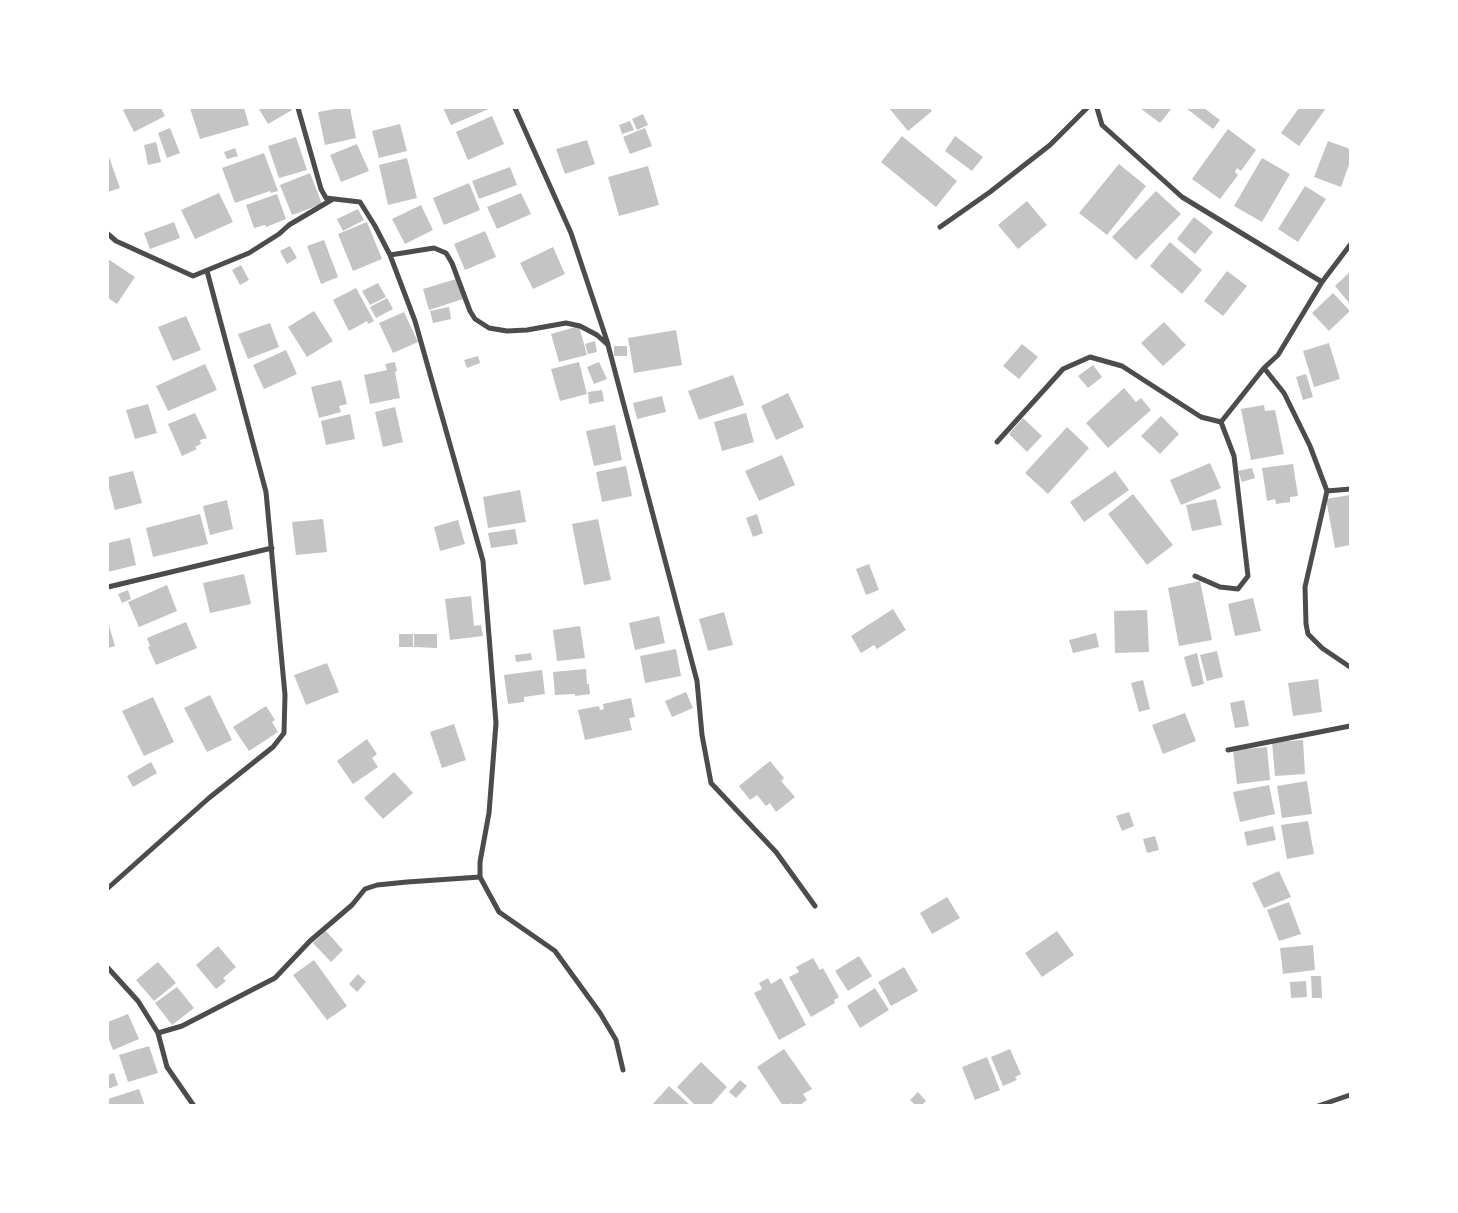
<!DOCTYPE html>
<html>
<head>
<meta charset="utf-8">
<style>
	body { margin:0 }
	#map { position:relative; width:1458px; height:1213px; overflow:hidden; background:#fff; font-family:"Sofia Sans Condensed",sans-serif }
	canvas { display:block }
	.frame { position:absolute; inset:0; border:109px solid #fff; pointer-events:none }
</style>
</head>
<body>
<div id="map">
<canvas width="1458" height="1213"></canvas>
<div class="frame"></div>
</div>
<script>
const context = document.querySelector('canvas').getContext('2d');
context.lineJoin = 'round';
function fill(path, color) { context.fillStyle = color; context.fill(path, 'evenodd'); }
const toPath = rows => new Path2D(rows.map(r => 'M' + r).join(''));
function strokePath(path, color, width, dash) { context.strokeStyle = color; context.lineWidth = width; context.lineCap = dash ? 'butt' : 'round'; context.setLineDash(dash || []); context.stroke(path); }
const building = toPath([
	[128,108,161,108,165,116,134,132,123,110],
	[190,108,244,108,249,125,200,139],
	[262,108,290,108,292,110,268,124,259,109],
	[341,108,350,108,356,138,325,145,318,112],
	[443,108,491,108,451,125],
	[889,108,929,108,932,111,908,131],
	[1140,108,1172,108,1160,123],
	[1186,108,1204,108,1220,120,1213,129],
	[1299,108,1326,108,1299,146,1281,133],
	[643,114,648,125,637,130,632,119],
	[492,116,504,144,468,160,456,132],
	[630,121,634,130,622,134,619,125],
	[400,124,407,151,379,158,372,131],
	[170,128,180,153,167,158,158,133],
	[645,128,652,146,630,154,623,137],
	[1228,129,1256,150,1241,171,1237,168,1235,172,1238,175,1220,199,1192,179],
	[902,136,957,181,936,207,881,162],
	[955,136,983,157,972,171,945,151],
	[296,137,307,170,279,178,268,146],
	[587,140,595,164,565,174,556,149],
	[1328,141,1350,149,1350,162,1341,187,1314,177],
	[156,142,161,162,148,165,144,145],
	[357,144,369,171,341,182,330,155],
	[235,148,238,156,227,159,224,152],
	[264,153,278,191,271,193,270,191,235,203,222,168],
	[109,157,120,188,108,192,108,158],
	[407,158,417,198,388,205,379,165],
	[1262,158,1290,174,1262,222,1234,206],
	[1119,164,1146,186,1107,235,1079,213],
	[648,166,659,205,619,216,608,177],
	[510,167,517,185,479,199,472,181],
	[310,173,322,204,292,215,280,185],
	[469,183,480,210,444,225,433,198],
	[1305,186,1326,199,1298,242,1278,229],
	[1156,191,1181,214,1136,260,1112,237],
	[219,193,233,222,195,239,181,210],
	[521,193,531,214,497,229,487,207],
	[277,194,286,219,266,227,265,225,254,228,246,205],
	[1027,201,1047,225,1018,249,998,225],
	[421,205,433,230,405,244,392,219],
	[358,209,364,220,343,231,337,219],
	[1194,217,1213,232,1195,254,1177,239],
	[174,222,180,238,150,249,144,233],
	[367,222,382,259,353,271,338,234],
	[485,231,496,257,465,270,454,244],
	[324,240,338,277,321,284,307,246],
	[1170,242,1202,270,1182,294,1150,266],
	[290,246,297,258,287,264,280,251],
	[553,247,565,274,533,289,520,263],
	[108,259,135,277,117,304,108,298],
	[241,265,249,280,240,285,232,270],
	[1227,271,1247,286,1223,316,1204,301],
	[1350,272,1350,304,1335,286],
	[456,279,463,299,429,310,423,289],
	[378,283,386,297,370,305,362,291],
	[356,288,374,321,368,324,367,321,349,331,333,300],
	[1333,293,1350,311,1329,331,1312,313],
	[387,298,393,309,376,318,370,307],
	[449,307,451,319,433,323,430,311],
	[314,311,333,341,307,357,288,327],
	[404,312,418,342,393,353,379,323],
	[186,316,201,350,173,361,158,327],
	[1164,322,1186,345,1163,366,1141,343],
	[270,323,279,347,248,359,238,334],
	[579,326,587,355,559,362,551,334],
	[676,330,682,365,634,373,628,338],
	[595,341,597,352,588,354,585,344],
	[1329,343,1340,379,1314,387,1303,351],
	[1022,344,1038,357,1019,379,1003,366],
	[614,346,627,346,627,356,614,356],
	[286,350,297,374,264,389,253,365],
	[478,356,480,363,467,368,464,360],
	[395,362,397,371,395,372,400,398,370,404,364,375,387,370,385,364],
	[579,362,587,394,560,401,551,369],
	[599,362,607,379,594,384,587,367],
	[205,364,217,390,168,411,156,386],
	[1093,365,1102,377,1088,388,1078,376],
	[1306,374,1313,397,1303,400,1296,377],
	[733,375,744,405,699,420,688,391],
	[341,380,347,404,339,406,341,412,319,418,311,387],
	[1124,388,1136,402,1141,398,1151,410,1108,448,1086,423],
	[602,390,604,401,589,404,588,392],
	[788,393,804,427,776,440,761,406],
	[662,396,666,412,637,419,633,403],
	[148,404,157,433,135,439,126,410],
	[1264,405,1265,411,1275,410,1284,454,1251,460,1241,409],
	[395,407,403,442,383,447,375,412],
	[195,413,207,438,200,440,201,444,195,447,197,449,182,456,168,424],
	[746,413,754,442,722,451,714,422],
	[350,414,355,439,326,445,321,421],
	[1161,416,1179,434,1160,454,1141,436],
	[1023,418,1042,436,1027,452,1009,434],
	[615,425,622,460,594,466,586,431],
	[1067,427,1089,448,1048,494,1025,473],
	[782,455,795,485,759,501,745,471],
	[1210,463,1221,488,1181,505,1170,480],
	[1293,464,1298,496,1290,497,1290,502,1276,504,1275,499,1267,501,1262,468],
	[626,466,632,496,602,502,596,472],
	[1252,468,1255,478,1242,482,1238,471],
	[133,471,142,503,115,510,108,484,108,477],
	[1115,471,1129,490,1084,522,1070,502],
	[520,490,526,522,488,528,483,497],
	[1133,494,1173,545,1147,565,1108,514],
	[1350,495,1350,545,1335,548,1326,499],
	[1216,499,1222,525,1192,531,1186,505],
	[227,500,233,529,210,535,203,506],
	[200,514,208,544,153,557,146,528],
	[757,514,763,533,753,537,746,518],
	[323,519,327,552,296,555,292,522],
	[598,519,611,580,584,585,572,524],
	[458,520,465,544,440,551,434,527],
	[515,529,518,544,491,548,488,533],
	[130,538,136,565,108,572,108,543],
	[869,564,879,590,866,595,856,569],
	[244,574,251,604,210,613,203,583],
	[1200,581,1212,640,1179,646,1168,588],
	[167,585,177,611,139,627,128,602],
	[128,590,131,599,122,603,118,594],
	[471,596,474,626,481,625,483,636,450,640,445,599],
	[1253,598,1261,631,1235,636,1228,604],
	[893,609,906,630,877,649,874,645,861,653,851,636],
	[1147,610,1149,652,1115,653,1114,611],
	[724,612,733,645,708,651,699,619],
	[659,616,665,643,635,650,629,623],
	[108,622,115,646,108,648],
	[186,622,197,648,156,665,148,647,150,646,147,638],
	[580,626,585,658,557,661,553,630],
	[1096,633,1099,647,1073,653,1069,640],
	[399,634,413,634,413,647,399,647],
	[414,634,437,634,437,648,414,647],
	[676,649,681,676,645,683,640,656],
	[1217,651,1223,677,1207,681,1200,655],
	[531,653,532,660,516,662,515,655],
	[1197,653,1204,684,1192,687,1184,657],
	[327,663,339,692,306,705,294,675],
	[586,669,587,684,589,684,590,694,575,696,575,694,555,695,553,672],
	[542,670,545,694,524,697,524,702,508,704,504,675],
	[1318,679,1322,712,1293,716,1288,683],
	[1143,680,1150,709,1139,712,1131,683],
	[686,692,693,708,672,717,665,701],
	[210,695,232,740,207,752,184,708],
	[153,697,174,742,144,756,122,711],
	[631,698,635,717,629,718,632,730,585,740,578,710,599,706,600,710,604,709,603,704],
	[1244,700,1249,726,1235,728,1230,703],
	[266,706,275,720,272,722,278,732,249,751,233,727],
	[1185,713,1196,741,1163,754,1152,725],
	[454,724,466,760,442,768,430,732],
	[367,739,377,754,372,758,378,767,353,784,337,761],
	[1303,740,1305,774,1275,776,1272,742],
	[1267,747,1270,780,1237,784,1233,750],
	[770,761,784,778,781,781,795,797,776,812,770,803,766,806,757,795,750,800,739,786],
	[151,762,157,773,133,787,127,776],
	[394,772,413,793,383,819,364,798],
	[1307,781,1312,814,1282,818,1277,786],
	[1269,785,1275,814,1240,822,1233,792],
	[1129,812,1134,826,1122,831,1116,816],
	[1308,821,1314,854,1287,859,1281,825],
	[1273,826,1276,840,1247,846,1244,832],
	[1155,836,1159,850,1147,853,1143,839],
	[1279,871,1291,897,1264,908,1252,883],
	[947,897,960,918,932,934,920,913],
	[1289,902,1301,934,1279,941,1267,910],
	[326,931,343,950,331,962,313,943],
	[1057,931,1074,955,1042,977,1025,953],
	[1313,945,1315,970,1283,974,1280,948],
	[218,946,236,967,223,978,226,981,216,989,196,965],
	[859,956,872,976,848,991,835,971],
	[813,958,820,970,823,968,839,997,834,1000,835,1003,811,1017,789,977,799,972,796,967],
	[314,960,347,1006,327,1020,293,975],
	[158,962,176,983,154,1001,136,980],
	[904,967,918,991,891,1006,878,982],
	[358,974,366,982,357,992,349,984],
	[1311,976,1321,976,1322,998,1312,998],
	[768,978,771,984,781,978,806,1025,779,1040,754,993,762,989,759,983],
	[1306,981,1307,997,1291,998,1290,982],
	[177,987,194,1008,172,1025,155,1003],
	[875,988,889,1010,860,1028,847,1006],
	[128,1014,139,1039,113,1050,108,1037,108,1022],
	[149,1046,158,1073,128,1082,119,1055],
	[784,1049,812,1089,803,1094,807,1100,799,1106,793,1106,791,1103,787,1106,783,1106,757,1067],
	[1010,1049,1021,1074,1015,1077,1017,1080,1003,1086,991,1057],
	[987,1057,1000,1090,975,1100,962,1067],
	[701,1062,727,1087,710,1106,696,1106,677,1087],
	[114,1073,118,1085,108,1089,108,1075],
	[740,1080,747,1086,736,1098,729,1092],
	[669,1086,691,1106,651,1106],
	[139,1089,145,1106,108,1106,108,1099],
	[918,1092,926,1101,921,1106,916,1106,910,1100]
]);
const minor = toPath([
	[298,108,321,189,326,198,360,202,375,226,390,255,415,321,483,561,496,723,489,813,480,862,480,877,499,912,555,951,600,1013,616,1040,623,1070],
	[515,108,571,233,608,344],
	[1097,108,1102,125,1182,197,1322,282],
	[940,227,990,192,1050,145,1087,108],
	[108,234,116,241,193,276,249,253,279,234,289,225,333,199],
	[1350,245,1322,282,1278,355,1264,368,1284,393,1310,446,1327,491,1305,587,1306,624,1308,634,1322,648,1350,667],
	[390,255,434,248,446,253,452,263,470,311,475,319,489,328,507,331,527,330,566,323,580,326,597,335,608,345,697,681,702,735,711,783,776,852,815,906],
	[997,442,1063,369,1090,357,1122,366,1201,417,1221,422,1264,368],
	[1327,491,1350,489],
	[1195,576,1220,587,1238,589,1248,576,1234,456,1221,422],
	[108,587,272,548],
	[1228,750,1350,726],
	[108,888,209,798,273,747,284,733,285,695,266,492,207,271],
	[108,968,138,1001,158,1033,167,1067,194,1106],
	[158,1033,182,1026,275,978,310,941,352,905,365,889,377,885,407,882,480,877],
	[1318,1106,1350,1095]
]);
fill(building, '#c4c4c4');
strokePath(minor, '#4c4c4c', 5);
</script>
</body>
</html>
